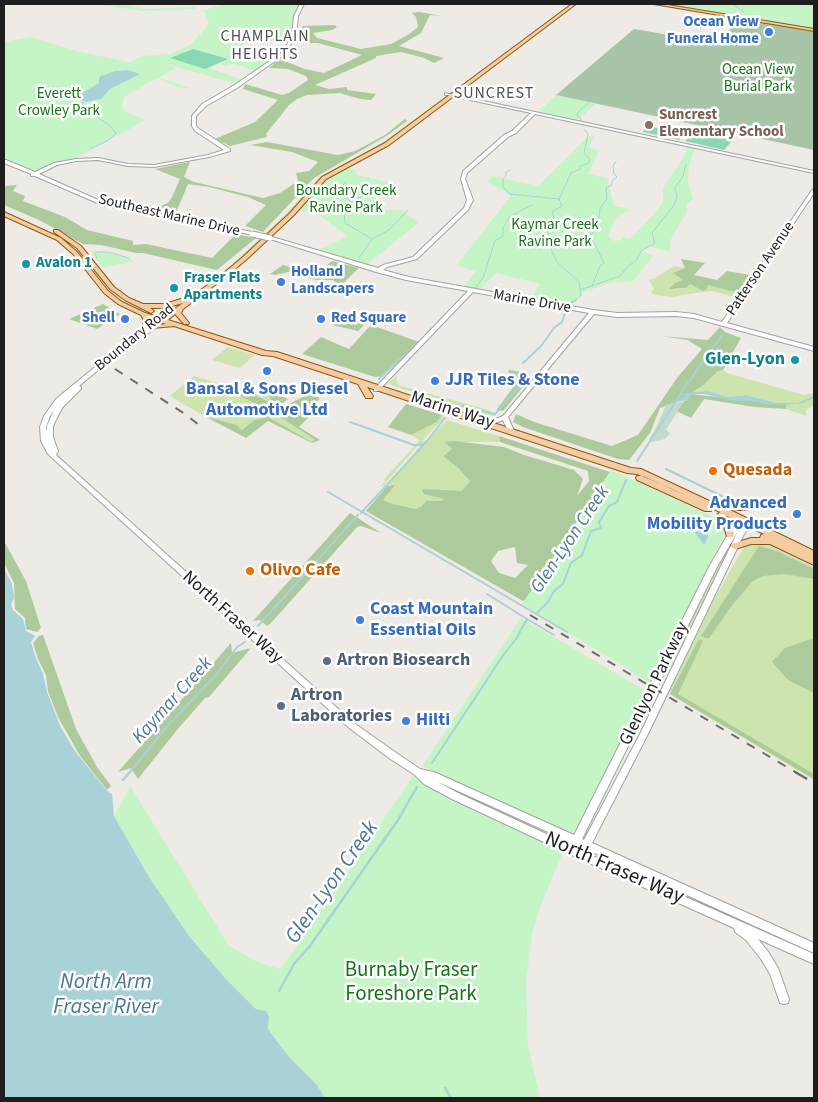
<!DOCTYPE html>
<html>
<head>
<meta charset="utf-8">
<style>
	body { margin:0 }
	#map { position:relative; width:818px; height:1102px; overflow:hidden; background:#eeeae5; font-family:"Source Sans 3",sans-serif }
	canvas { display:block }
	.frame { position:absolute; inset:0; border:5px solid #1e1e1e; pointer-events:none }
</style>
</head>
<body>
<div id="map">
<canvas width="818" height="1102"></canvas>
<div class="frame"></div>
</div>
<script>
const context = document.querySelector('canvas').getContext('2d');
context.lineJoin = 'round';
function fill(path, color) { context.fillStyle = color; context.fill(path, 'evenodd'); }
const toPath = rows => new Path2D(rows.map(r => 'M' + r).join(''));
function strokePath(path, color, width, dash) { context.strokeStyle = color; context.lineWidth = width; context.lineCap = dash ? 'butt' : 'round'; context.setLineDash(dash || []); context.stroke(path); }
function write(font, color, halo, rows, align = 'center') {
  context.font = font + ' "Source Sans 3",sans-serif'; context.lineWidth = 5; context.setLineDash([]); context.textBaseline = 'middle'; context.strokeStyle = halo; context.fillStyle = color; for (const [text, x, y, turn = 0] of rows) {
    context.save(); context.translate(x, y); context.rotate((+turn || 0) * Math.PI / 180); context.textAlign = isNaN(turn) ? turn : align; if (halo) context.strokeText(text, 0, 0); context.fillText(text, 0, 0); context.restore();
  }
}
const grass = toPath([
	[445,97,447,97,384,144,320,179,294,208,243,257,205,288,203,287,230,266,287,213,320,177,379,145],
	[674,266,685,268,683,280,673,290,685,288,690,284,703,291,708,285,741,292,737,298,712,291,681,295,673,297,655,295,651,292,654,289,649,280,655,278],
	[228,347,255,355,240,368,212,360],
	[723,370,727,373,804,395,814,393,814,405,805,411,807,416,786,409,786,405,798,404,777,403,746,395,728,397,708,391,692,392,718,371],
	[194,376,227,386,258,392,266,389,274,405,255,395,242,391,237,394,271,411,314,439,312,442,268,417,254,420,242,430,237,425,204,416,170,396],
	[396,376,398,385,489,410,496,416,485,415,459,405,460,404,456,405,393,386,389,383],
	[442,415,444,418,422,441,426,441,447,420,499,436,500,442,444,442,452,449,443,456,458,468,470,481,462,491,442,501,427,501,421,508,416,509,393,504,383,500,394,485,387,486,421,445,418,445,383,486,380,487,385,481,383,480,420,440,411,435,437,422],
	[750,543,766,543,814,567,814,780,668,693,715,597,744,547],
	[725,549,729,550,669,675,665,673]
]);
const forest = toPath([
	[419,12,442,16,430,15,421,33,399,46,444,58,434,63,424,58,401,52,376,56,376,58,315,85,329,89,347,87,347,90,376,94,371,100,360,99,340,93,307,95,297,99,289,105,266,134,267,137,230,146,215,139,255,122,278,100,243,89,245,84,282,95,289,93,308,80,306,76,288,69,269,68,279,59,305,69,324,73,362,55,318,43,297,43,304,33,300,32,302,26,335,25,337,27,332,30,313,33,317,38,361,49,391,44,408,35,418,27,416,17,412,13],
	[405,119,407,121,388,135,314,178,263,232,245,226,266,205,248,197,209,187,188,184,175,215,143,208,155,208,168,203,172,197,180,179,155,169,190,162,184,177,194,182,263,198,280,193,298,181,296,173,309,171,318,162,292,152,250,145,267,142,338,155,355,151,385,135],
	[17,185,13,191,25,196,23,201,65,217,87,230,133,241,133,245,146,244,212,258,236,234,256,238,217,270,143,253,136,253,101,245,83,244,39,220,4,205,4,186],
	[681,259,705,263,694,275,717,280,727,271,751,275,751,277,740,291,731,291,708,285,707,289,703,291,690,284,686,288,669,289,675,283,683,280,673,273,685,268],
	[332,261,359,268,340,286,333,280,316,280,288,272,275,275,270,274,283,265,316,274],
	[103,304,120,314,97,329,69,319],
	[340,317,365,324,358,331,332,325],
	[374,326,419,342,383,376,375,377,302,354,321,337,349,349,369,327],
	[720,327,725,332,741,338,723,370,718,371,702,386,676,402,660,408,650,433,629,460,618,459,523,427,513,422,516,414,534,422,612,446,638,435,677,378,702,349,688,340,661,336,708,340],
	[509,370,522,372,531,377,504,410,500,411,497,409,518,381,508,372],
	[266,389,288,399,280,405,284,407,308,394,320,398,312,408,315,411,299,427,320,440,312,443,268,421,246,438,204,416,237,425,242,430,254,420,268,417,312,442,314,439,271,411,236,394,242,391,255,395,273,404],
	[692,394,786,405,786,409,754,407,704,399,691,418,676,411,684,401,687,400],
	[406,404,442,415,437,422,411,435,388,427],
	[499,436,616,474,529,597,523,601,366,511,387,486,395,485,383,500,393,504,416,509,421,507,426,501,441,501,444,499,424,494,422,489,462,491,470,481,458,468,443,456,452,449,444,442,454,441,504,447,524,455,574,470,583,479,577,496,589,481,588,471,500,442],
	[515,547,517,563,528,565,515,578,499,573,491,561,498,551],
	[350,513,381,533,361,526,357,527,270,624,267,626,260,620,253,621],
	[4,541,26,581,41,628,37,632,26,629,25,618,15,609,14,583,4,563],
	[759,546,779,552,814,569,814,579,784,574,763,576,753,581,733,604,709,638,706,638,701,636],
	[43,635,76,729,97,767,111,786,107,790,80,756,58,717,48,691,46,675,38,659,33,643,39,636],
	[814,638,814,693,788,680,772,662,785,648],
	[699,639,703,641,678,694,814,774,814,779,670,694],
	[231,643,232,653,251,648,209,697,205,698,177,730,138,779,131,768,118,772]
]);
const wetland = toPath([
	[684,401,666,430,670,433,665,439,652,442,649,439,655,430,666,405]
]);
const cemetery = toPath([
	[741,19,814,31,814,150,556,95,634,29,715,43]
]);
const park = toPath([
	[94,4,120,4,146,9,195,7,197,9,143,11],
	[227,4,299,4,293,17,293,30,289,42,263,40,218,27,217,28,253,40,243,44,248,46,242,49,273,59,255,71,234,64,226,66,221,64,225,61,209,68,243,80,237,84,163,63,175,68,159,78,192,88,179,88,157,78,124,97,122,106,124,111,146,120,76,158,55,162,34,172,4,158,4,42,31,37,76,51,129,62,143,56,170,54,190,45,206,28,209,21,203,10],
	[667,4,814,4,814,29,685,7],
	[556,95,559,96,595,104,577,121,538,112],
	[589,136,594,137,588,147,599,151,588,174,607,178,614,206,630,209,616,218,609,233,609,237,614,241,622,240,621,237,630,239,653,215,663,202,663,188,683,158,688,147,695,148,689,165,688,183,693,199,687,204,686,213,670,241,671,252,647,246,642,252,654,255,633,281,609,283,584,292,569,307,529,299,541,284,496,273,478,291,463,288,476,271,456,266,511,196,488,182,492,176,538,186],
	[346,167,355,170,357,175,391,183,373,210,402,210,418,223,365,266,316,251,348,236,317,214,299,210,322,183],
	[90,251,102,251,127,257,134,261,103,268],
	[611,470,718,519,724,524,726,531,652,684,522,604],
	[521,618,648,692,577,828,572,832,565,831,422,766],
	[413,776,433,788,562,852,562,855,540,907,532,934,526,982,528,1046,540,1098,325,1098,317,1085,290,1058,270,1032,268,1029,269,1017,257,1009,225,978,189,936,149,877,114,816,130,786,229,946,261,964,281,969]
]);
const pitch = toPath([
	[193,49,228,59,205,69,170,58],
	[647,126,685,133,679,140,643,132],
	[696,129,735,137,724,150,685,141]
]);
const water = toPath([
	[128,70,140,74,110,89,101,99,86,102,77,99,77,96,99,83,99,78,101,76,115,71],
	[708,391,728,397,746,395,777,403,802,403,786,405,764,404,754,401,734,401,704,394,693,394,687,400,676,402,692,392],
	[685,519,708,526,708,538,704,545],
	[4,569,12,584,14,598,11,604,13,610,23,619,26,631,35,636,31,642,35,656,43,674,47,692,61,728,77,754,108,792,112,794,114,816,149,877,189,936,225,978,256,1009,266,1011,269,1017,268,1029,270,1032,290,1058,317,1085,325,1098,4,1098]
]);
const streamFar2 = toPath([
	[733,4,744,12],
	[83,102,83,107,109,125,116,133,109,140,90,149],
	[582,121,577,115,578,112,589,103],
	[510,170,506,172,506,176,503,179,503,187,510,194,559,199],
	[345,183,341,187,344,195,350,201],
	[372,193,350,201,344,211,345,223,372,239],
	[96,252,109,252,129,258],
	[95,253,97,258],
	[359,258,372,239,389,230,408,210],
	[592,286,600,266,604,263,590,235,598,228,600,208,607,199,606,188,612,185,612,181,617,177,614,174,613,166,616,161],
	[475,288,483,278,495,241,503,236,503,228,509,217,532,205],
	[580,290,620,276,628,266,636,261,641,251,655,243,652,233,674,205,677,197,675,188,683,176,686,164],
	[574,301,581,296,579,282,557,262,552,252,548,232,550,223,555,221,552,212,562,206,559,199,571,173,580,169,580,166,589,163,590,160,584,153,588,134,584,129]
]);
const streamFar1 = toPath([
	[569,304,576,300],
	[426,335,431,329],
	[523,363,541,346,554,328,562,322,565,313],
	[379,379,418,342],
	[680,394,722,335],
	[800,403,814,397],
	[457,405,495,414,523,382,524,377,514,373],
	[350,422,414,445,423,445],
	[637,461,680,395,692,393],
	[666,469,734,502],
	[328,492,567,632],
	[361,513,427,441,445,418],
	[487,594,527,619],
	[537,613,548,602,554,591,563,584,571,563,582,555,591,531,601,528,599,522,609,506,617,502,626,480],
	[258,626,358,515],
	[432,763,504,654,516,639,527,619,554,635],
	[129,773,169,724,216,675,237,647,245,642]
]);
const stream = toPath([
	[123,780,130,772],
	[279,991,294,964,310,946,398,820,417,787],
	[445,1088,451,1098]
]);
const minor = toPath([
	[300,4,304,4,298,16,296,37,282,56,237,88,206,106,196,116,196,126,199,129,230,149,230,151,209,157,154,167,128,166,98,160,76,161,57,165,39,174,105,203,252,232,254,233,254,235,102,205,35,176,31,176,31,174,4,163,4,160,6,160,35,172,54,163,76,159,98,158,128,164,154,165,208,155,224,150,195,131,192,126,192,116,202,104,233,86,280,54,292,37,294,16,300,4],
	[445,93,814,171,814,173,535,114,516,133,508,137,467,173,465,179,473,200,468,210,417,259,387,267,383,270,409,277,593,310,617,313,676,312,694,314,722,322,812,190,814,189,814,193,727,323,814,347,814,351,694,318,676,316,617,317,594,314,508,417,514,431,511,433,508,431,503,420,489,425,486,423,503,416,589,313,473,292,378,391,374,391,374,389,468,291,406,280,376,272,267,238,272,237,378,268,383,265,413,257,464,208,467,200,461,179,463,171,504,135,512,131,531,113,447,95,445,95,445,93],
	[156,317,159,319,156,322,160,322,160,324,126,351,121,351,79,386,81,387,81,389,62,408,53,426,53,437,58,451,56,455,354,723,395,752,420,769,434,772,574,835,709,567,738,517,744,517,745,519,717,567,582,839,584,840,640,734,737,533,745,521,751,521,752,523,744,534,648,734,592,843,814,943,814,953,588,850,586,853,814,954,814,964,758,939,769,953,778,968,789,999,788,1003,784,1004,780,1003,770,974,761,959,746,940,735,932,734,928,578,858,454,800,424,784,415,775,389,758,348,727,48,454,41,441,40,427,44,416,56,399,156,317],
	[54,410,47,426,47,432,46,427,50,416,54,410],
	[436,781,570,842,570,845,460,794,436,781]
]);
const major = toPath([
	[572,4,576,4,389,145,326,179,294,215,248,258,227,276,183,309,181,313,189,323,188,324,184,324,175,314,168,320,266,351,277,352,631,468,641,469,720,506,750,505,751,507,747,510,730,510,814,551,814,558,813,558,814,558,814,565,770,544,751,544,735,549,732,548,731,546,732,544,751,538,760,538,761,535,764,534,725,515,732,526,734,535,733,537,727,537,724,526,717,515,720,512,712,508,711,511,705,511,637,480,636,478,637,476,643,476,687,496,670,488,637,474,627,473,367,387,373,396,372,398,366,398,358,384,273,356,262,355,174,326,152,328,152,326,166,324,149,318,150,320,148,327,145,329,143,328,142,327,144,320,141,315,118,304,104,293,73,254,57,240,4,216,4,212,6,213,61,238,77,252,108,291,122,302,145,313,162,318,183,303,165,308,150,308,154,311,151,313,125,300,110,289,77,248,54,232,54,230,58,230,81,246,114,287,129,298,143,304,165,304,181,299,183,300,184,302,223,274,244,256,290,213,322,177,385,143,572,4],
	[654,4,662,4,814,29,814,31,654,4]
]);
const railFar1 = toPath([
	[115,369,185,414,203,428],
	[530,615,797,773]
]);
const rail = toPath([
	[795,772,814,783]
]);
const minorBridge = toPath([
	[252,234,270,238]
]);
const markers = [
	[769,32,5,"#3f7fe0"],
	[649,125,5,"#8d6e63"],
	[26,264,5,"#0f9aa8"],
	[281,282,5,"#3f7fe0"],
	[174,288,5,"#0f9aa8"],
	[125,319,5,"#3f7fe0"],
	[321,319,5,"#3f7fe0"],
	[795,360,5,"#0f9aa8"],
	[267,371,5,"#3f7fe0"],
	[435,381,5,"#3f7fe0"],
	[713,471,5,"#e8710a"],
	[797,514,5,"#3f7fe0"],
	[250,571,5,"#e8710a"],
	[360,620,5,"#3f7fe0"],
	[327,661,5,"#5c6f8a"],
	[281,706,5,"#5c6f8a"],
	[406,721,5,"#3f7fe0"]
];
const farShopnames = [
	["Ocean View",759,23],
	["Funeral Home",759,40],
	["Holland",291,273,"left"],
	["Landscapers",291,290,"left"],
	["Shell",115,319],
	["Red Square",331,319,"left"]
];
const farParknames = [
	["Ocean View",758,71],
	["Burial Park",758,88],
	["Everett",59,95],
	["Crowley Park",59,112],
	["Boundary Creek",346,192],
	["Ravine Park",346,209],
	["Kaymar Creek",555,226],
	["Ravine Park",555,243]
];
const farEducationnames = [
	["Suncrest",659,116],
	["Elementary School",659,133]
];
const farStreetnames = [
	["Southeast Marine Drive",169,216,13],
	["Patterson Avenue",761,269,-56],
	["Marine Drive",532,302,10],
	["Boundary Road",135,338,-39]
];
const farCulturenames = [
	["Avalon 1",36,264],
	["Fraser Flats",184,279],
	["Apartments",184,296]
];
const farNeighbourhoodnames = [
	["CHAMPLAIN",265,37],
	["HEIGHTS",265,55],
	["SUNCREST",494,94]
];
const cultureNames = [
	["Glen-Lyon",785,360]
];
const shopNames = [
	["JJR Tiles & Stone",445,381],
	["Bansal & Sons Diesel",267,390,"center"],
	["Automotive Ltd",267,411,"center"],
	["Advanced",787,504,"right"],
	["Mobility Products",787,525,"right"],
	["Coast Mountain",370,610],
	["Essential Oils",370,631],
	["Hilti",416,721]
];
const streetNames = [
	["Marine Way",452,411,18],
	["North Fraser Way",232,618,42],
	["Glenlyon Parkway",655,684,-64]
];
const foodNames = [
	["Quesada",723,471],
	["Olivo Cafe",260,571]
];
const serviceNames = [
	["Artron Biosearch",337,661],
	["Artron",291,696],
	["Laboratories",291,717]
];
const waterNames = [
	["Glen-Lyon Creek",571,540,-56],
	["Kaymar Creek",173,701,-48]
];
const nearStreetnames = [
	["North Fraser Way",614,869,24]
];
const nearParknames = [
	["Burnaby Fraser",411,971],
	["Foreshore Park",411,995]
];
const nearWaternames = [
	["Glen-Lyon Creek",333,883,-55],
	["North Arm",106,983],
	["Fraser River",106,1008]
];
fill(grass, '#cde4af');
fill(forest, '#adca9d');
fill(wetland, '#c3dbce');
fill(cemetery, '#a8c5aa');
fill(park, '#c5f5c6');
fill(pitch, '#89d7b3');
fill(water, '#a9d1d8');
strokePath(streamFar2, '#a9d1d8', 1);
strokePath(streamFar1, '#a9d1d8', 2);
strokePath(stream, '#a9d1d8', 2.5);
strokePath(minor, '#a2a2a2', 2);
strokePath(major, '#8c590c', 2);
fill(minor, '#fff');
fill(major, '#f4cca4');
strokePath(railFar1, '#6c6c6c', 2, [9, 9]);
strokePath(rail, '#6c6c6c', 2.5, [14, 14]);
strokePath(minorBridge, '#a2a2a2', 7, []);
strokePath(minorBridge, '#fff', 5);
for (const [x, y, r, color] of markers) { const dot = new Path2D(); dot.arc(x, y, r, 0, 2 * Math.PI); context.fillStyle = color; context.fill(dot); strokePath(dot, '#fff', 2); }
write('bold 15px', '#366cbe', '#fff', farShopnames, 'right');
write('15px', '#157416', '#fff', farParknames);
write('bold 15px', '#785e54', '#fff', farEducationnames, 'left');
write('15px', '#1e1e1e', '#fff', farStreetnames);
write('bold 15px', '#0d838f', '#fff', farCulturenames, 'left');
context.letterSpacing = '1px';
write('16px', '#515151', '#fff', farNeighbourhoodnames);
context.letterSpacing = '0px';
write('bold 18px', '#0d838f', '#fff', cultureNames, 'right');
write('bold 18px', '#366cbe', '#fff', shopNames, 'left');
write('18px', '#1e1e1e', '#fff', streetNames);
write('bold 18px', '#c56008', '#fff', foodNames, 'left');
write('bold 18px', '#4e5e75', '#fff', serviceNames, 'left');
write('italic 19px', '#4c7797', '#fff', waterNames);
write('21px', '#1e1e1e', '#fff', nearStreetnames);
write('21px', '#157416', '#fff', nearParknames);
write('italic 22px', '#4c7797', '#fff', nearWaternames);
</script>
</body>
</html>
